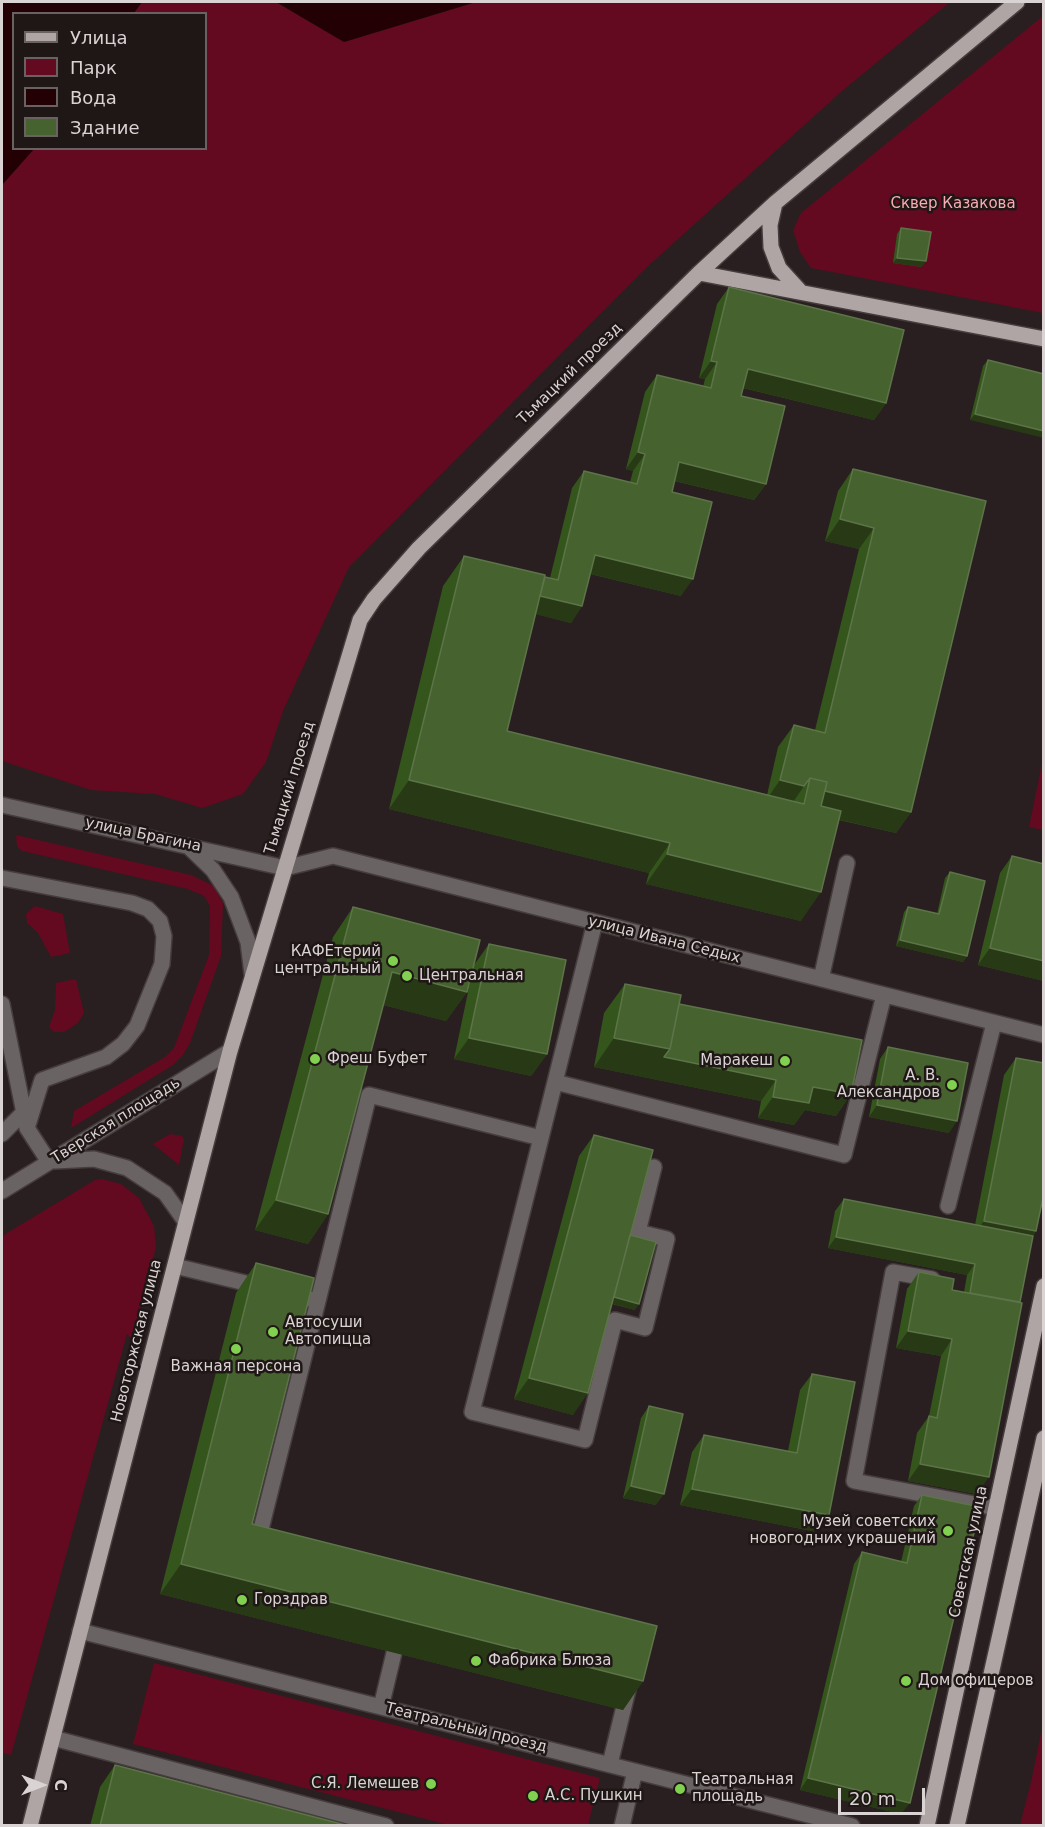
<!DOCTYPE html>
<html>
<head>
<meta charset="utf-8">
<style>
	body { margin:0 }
	#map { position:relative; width:1045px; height:1827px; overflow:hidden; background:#291f20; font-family:"DejaVu Sans",sans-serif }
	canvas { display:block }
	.frame { position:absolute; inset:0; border:3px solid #dad3d3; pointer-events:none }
	.legend { position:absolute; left:12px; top:12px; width:195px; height:138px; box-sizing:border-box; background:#1f1616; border:2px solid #6a6262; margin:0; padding:8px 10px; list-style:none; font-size:18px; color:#dad3d3 }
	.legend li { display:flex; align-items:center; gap:12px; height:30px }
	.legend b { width:30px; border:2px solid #6a6262 }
	.north { position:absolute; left:12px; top:1755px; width:60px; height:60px; -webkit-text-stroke:4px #1f1616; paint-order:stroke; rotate:90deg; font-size:16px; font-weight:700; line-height:24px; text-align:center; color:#dad3d3 }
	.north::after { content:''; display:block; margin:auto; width:21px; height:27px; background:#dad3d3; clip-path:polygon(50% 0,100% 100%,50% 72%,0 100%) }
	.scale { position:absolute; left:838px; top:1788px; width:87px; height:27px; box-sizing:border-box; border:3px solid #dad3d3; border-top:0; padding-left:8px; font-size:18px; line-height:21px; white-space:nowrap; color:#dad3d3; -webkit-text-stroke:4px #1f1616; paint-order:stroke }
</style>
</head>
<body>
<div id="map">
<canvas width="1045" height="1827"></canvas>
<div class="frame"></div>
<ul class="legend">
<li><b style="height:8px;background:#b0a5a5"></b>Улица</li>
<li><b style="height:16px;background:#630a20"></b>Парк</li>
<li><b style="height:16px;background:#230004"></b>Вода</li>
<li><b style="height:16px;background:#45622f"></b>Здание</li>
</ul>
<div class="north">С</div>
<div class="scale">20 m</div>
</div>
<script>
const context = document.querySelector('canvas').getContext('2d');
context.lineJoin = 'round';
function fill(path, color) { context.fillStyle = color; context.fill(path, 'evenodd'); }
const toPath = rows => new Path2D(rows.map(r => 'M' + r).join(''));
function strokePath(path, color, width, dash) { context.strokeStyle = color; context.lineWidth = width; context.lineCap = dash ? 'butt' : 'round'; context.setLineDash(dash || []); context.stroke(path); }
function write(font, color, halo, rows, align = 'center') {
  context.font = font + ' "DejaVu Sans",sans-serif'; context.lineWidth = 5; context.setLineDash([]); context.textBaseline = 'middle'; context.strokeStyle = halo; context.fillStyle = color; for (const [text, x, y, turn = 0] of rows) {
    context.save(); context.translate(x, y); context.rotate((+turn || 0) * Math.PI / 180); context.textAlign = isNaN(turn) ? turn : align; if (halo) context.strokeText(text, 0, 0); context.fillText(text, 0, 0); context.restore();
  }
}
const green = toPath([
	[142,2,276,2,344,42,476,2,950,2,842,91,647,267,349,567,283,711,266,762,243,794,202,808,155,794,91,790,2,761,2,185,34,149,206,148,206,14,134,13],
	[1043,16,1043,313,811,268,800,252,793,230,801,213],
	[1043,758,1043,830,1029,827],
	[16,835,191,875,214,886,223,903,221,956,190,1043,183,1055,173,1065,71,1128,74,1111,165,1057,174,1048,209,955,210,906,204,896,188,889,22,851,17,846],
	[35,906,63,914,70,953,51,957,38,933,27,923,26,914],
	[76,979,84,1013,78,1023,64,1032,54,1032,49,1027,55,1010,56,983],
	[170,1134,182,1136,184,1139,179,1165,153,1144],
	[102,1179,121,1184,139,1198,154,1226,156,1247,132,1340,127,1334,11,1755,3,1753,2,1757,2,1236,95,1180],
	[154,1663,600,1778,588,1825,449,1825,133,1744],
	[1043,1723,1043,1825,1020,1825,1031,1782]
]);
const water = toPath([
	[2,2,142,2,134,13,14,14,14,148,34,149,2,185],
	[276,2,476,2,344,42]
]);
const minor = toPath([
	[2,805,285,868,333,856,1044,1035],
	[188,846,213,870,231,897,248,942,252,974],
	[2,878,132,903,148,909,160,921,164,936,162,964,137,1026,123,1044,106,1057,42,1080,27,1128],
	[821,979,847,863],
	[2,1004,27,1128,49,1162],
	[555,1082,844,1155,884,995],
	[2,1134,24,1112],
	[541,1138,595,922],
	[55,1161,94,1159,127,1168,165,1193,185,1221],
	[2,1191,230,1051],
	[948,1206,994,1023],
	[175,1266,262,1287],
	[932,1279,893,1272,854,1481,996,1508],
	[288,1294,318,1301,369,1095,541,1138,472,1412,585,1440,615,1320,645,1328,667,1239,638,1232,654,1167],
	[268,1539,259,1537,318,1301],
	[80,1631,852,1826],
	[381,1707,394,1653],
	[53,1738,386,1826],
	[610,1764,628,1690],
	[622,1826,635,1771]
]);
const major = toPath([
	[775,203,770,225,771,247,779,268,800,291],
	[699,273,1044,339],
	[30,1826,230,1051,360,620,374,599,419,548,699,273,775,203,1017,2],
	[927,1826,1044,1286],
	[957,1826,1044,1438]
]);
const wall = toPath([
	[901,228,922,267,893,263,897,234],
	[729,287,886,403,874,420,743,388,741,396,766,484,754,500,674,481,672,492,681,596,590,574,582,606,571,623,536,614,507,731,767,795,778,747,794,725,815,730,859,549,825,541,838,491,853,469,986,501,911,812,896,833,839,820,801,921,646,884,649,873,389,809,443,586,464,556,550,578,572,488,584,471,630,482,633,471,626,469,645,392,657,375,703,387,705,379,699,378,717,304],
	[988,360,1044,374,970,420,983,366],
	[1012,856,1044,981,978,965,1000,873],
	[950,872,967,956,963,962,896,946,904,912,908,907,937,914,945,878],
	[353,907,474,965,489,944,547,1054,531,1076,454,1059,473,968,467,992,446,1021,383,1005,328,1214,308,1244,255,1230,333,937],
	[625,984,679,1004,851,1094,836,1116,805,1110,794,1125,758,1118,761,1101,594,1067,604,1013],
	[888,1047,949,1133,869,1117,880,1059],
	[1016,1058,1036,1231,1033,1236,977,1494,908,1481,917,1433,929,1416,941,1356,896,1348,907,1289,919,1272,952,1290,964,1292,967,1275,828,1248,835,1211,844,1199,975,1225,1004,1075],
	[594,1135,630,1235,635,1310,612,1304,573,1415,514,1399,579,1156],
	[256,1263,252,1524,643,1681,623,1710,160,1594,236,1293],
	[812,1374,817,1532,680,1505,692,1452,704,1435,788,1451,800,1390],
	[649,1406,656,1505,623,1498,641,1418],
	[922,1495,901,1814,800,1790,854,1564,862,1552,901,1562,914,1506],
	[115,1765,349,1826,90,1826,100,1787]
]);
const shadedWall = toPath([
	[897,258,926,261,922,267,893,263],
	[711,361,717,362,705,379,699,378],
	[748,369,886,403,874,420,736,386],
	[975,414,1044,431,1044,438,970,420],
	[638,452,645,454,633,471,626,469],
	[679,462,766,484,754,500,667,479],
	[840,519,874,528,859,549,825,541],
	[595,555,693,579,681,596,583,572],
	[535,594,582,606,571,623,523,611],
	[409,780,670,843,649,873,389,809],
	[780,780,804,786,789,808,765,802],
	[808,787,911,812,896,833,799,810,804,804],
	[667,854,821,892,801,921,646,884],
	[900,940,967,956,963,962,896,946],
	[990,948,1044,961,1044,981,978,965],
	[392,972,467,992,446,1021,371,1002],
	[469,1038,547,1054,531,1076,454,1059],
	[614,1038,670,1049,776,1080,761,1101,594,1067],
	[813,1087,851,1094,836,1116,805,1110,794,1125,758,1118,773,1097],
	[877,1105,957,1121,949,1133,869,1117],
	[276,1200,328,1214,308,1244,255,1230],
	[984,1221,1036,1231,1024,1248,972,1237],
	[836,1237,975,1264,967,1275,828,1248],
	[607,1295,639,1304,635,1310,603,1301],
	[908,1331,952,1339,941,1356,896,1348],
	[529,1378,588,1393,573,1415,514,1399],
	[920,1464,989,1477,977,1494,908,1481],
	[631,1486,664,1494,656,1505,623,1498],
	[692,1489,829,1515,817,1532,680,1505],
	[181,1564,643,1681,623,1710,160,1594],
	[808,1778,910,1803,901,1814,800,1790]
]);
const building = toPath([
	[901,228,931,232,926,261,897,258,901,228],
	[729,287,904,330,886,403,748,369,741,396,785,406,766,484,679,462,672,492,712,502,693,579,595,555,582,606,540,596,545,577,558,580,584,471,637,484,645,454,638,452,657,375,711,388,717,362,711,361,729,287],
	[988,360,1044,374,1044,431,975,414,988,360],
	[853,469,986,501,911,812,825,791,827,782,810,778,804,786,780,780,794,725,825,733,874,528,840,519,853,469],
	[464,556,545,575,507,731,804,804,810,778,827,782,821,806,841,811,821,892,667,854,670,843,409,780,464,556],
	[1012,856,1044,864,1044,961,990,948,1012,856],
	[950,872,985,881,967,956,900,940,908,907,939,914,950,872],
	[353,907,480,940,467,992,392,972,328,1214,276,1200,353,907],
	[489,944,566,960,547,1054,469,1038,489,944],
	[625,984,681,995,670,1049,614,1038,625,984],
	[679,1004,862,1040,851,1094,813,1087,809,1103,773,1097,776,1080,664,1057,670,1049,679,1004],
	[888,1047,968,1063,957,1121,877,1105,888,1047],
	[1016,1058,1044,1063,1044,1193,1036,1231,984,1221,1016,1058],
	[594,1135,653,1150,588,1393,529,1378,594,1135],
	[844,1199,1033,1236,1020,1302,970,1293,975,1264,836,1237,844,1199],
	[630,1235,656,1242,639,1304,614,1297,630,1235],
	[256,1263,314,1278,252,1524,657,1626,643,1681,181,1564,256,1263],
	[919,1272,954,1279,952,1290,1022,1303,989,1477,920,1464,929,1416,937,1418,952,1339,908,1331,919,1272],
	[812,1374,855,1382,829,1515,692,1489,704,1435,797,1453,812,1374],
	[649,1406,683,1414,664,1494,631,1486,649,1406],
	[922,1495,980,1507,910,1803,808,1778,862,1552,907,1563,922,1495],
	[115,1765,349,1826,100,1826,115,1765]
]);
const markers = [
	[393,961,6,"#82d050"],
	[407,976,6,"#82d050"],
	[315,1059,6,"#82d050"],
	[785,1061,6,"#82d050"],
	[952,1085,6,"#82d050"],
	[273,1332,6,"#82d050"],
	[236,1349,6,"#82d050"],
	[948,1531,6,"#82d050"],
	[242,1600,6,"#82d050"],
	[476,1661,6,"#82d050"],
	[906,1681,6,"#82d050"],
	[431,1784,6,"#82d050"],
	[680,1789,6,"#82d050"],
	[533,1796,6,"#82d050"]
];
const parkNames = [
	["Сквер Казакова",953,204]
];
const streetNames = [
	["Тьмацкий проезд",570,374,-44],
	["Тьмацкий проезд",290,788,-73],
	["улица Брагина",143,835,12],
	["улица Ивана Седых",664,940,14],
	["Тверская площадь",116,1121,-32],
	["Новоторжская улица",137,1341,-76],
	["Советская улица",969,1552,-78],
	["Театральный проезд",466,1728,14]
];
const poiNames = [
	["КАФЕтерий",381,952,"right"],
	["центральный",381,969,"right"],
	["Центральная",419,976],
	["Фреш Буфет",327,1059],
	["Маракеш",773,1061,"right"],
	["А. В.",940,1076,"right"],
	["Александров",940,1093,"right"],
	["Автосуши",285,1323],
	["Автопицца",285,1340],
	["Важная персона",236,1367,"center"],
	["Музей советских",936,1522,"right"],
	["новогодних украшений",936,1539,"right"],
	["Горздрав",254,1600],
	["Фабрика Блюза",488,1661],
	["Дом офицеров",918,1681],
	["Театральная",692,1780],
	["площадь",692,1797],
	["С.Я. Лемешев",419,1784,"right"],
	["А.С. Пушкин",545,1796]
];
fill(green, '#630a20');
fill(water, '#230004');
strokePath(minor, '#453c3d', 18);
strokePath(major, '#453c3d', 18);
strokePath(minor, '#696363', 15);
strokePath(major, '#b0a5a5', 15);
fill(wall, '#34551b');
fill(shadedWall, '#283915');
fill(building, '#45622f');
strokePath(building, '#5d7448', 1.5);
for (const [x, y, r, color] of markers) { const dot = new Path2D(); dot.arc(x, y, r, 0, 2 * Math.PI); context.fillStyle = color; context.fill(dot); strokePath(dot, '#1f1616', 2); }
write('15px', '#f9acb1', '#1f1616', parkNames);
write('15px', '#dad3d3', '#1f1616', streetNames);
write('15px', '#dad3d3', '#1f1616', poiNames, 'left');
</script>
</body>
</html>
